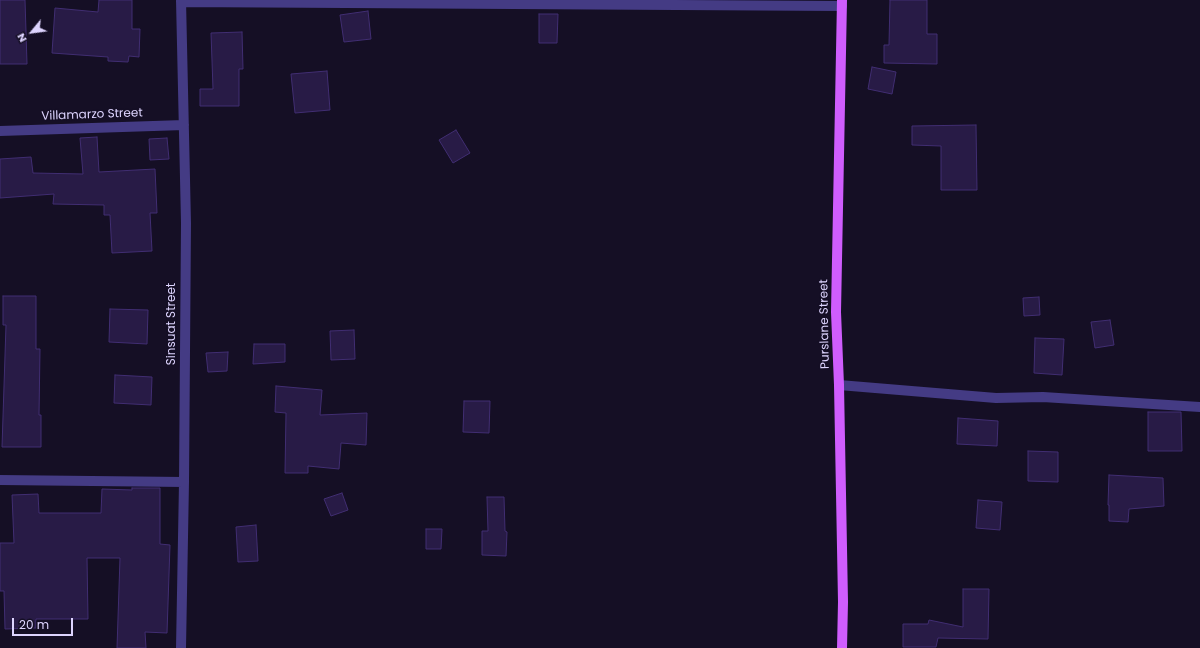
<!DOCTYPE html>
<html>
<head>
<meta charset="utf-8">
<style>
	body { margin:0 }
	#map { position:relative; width:1200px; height:648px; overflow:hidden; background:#150f25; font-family:Poppins,sans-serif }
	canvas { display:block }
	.north { position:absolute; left:12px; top:12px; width:40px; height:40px; -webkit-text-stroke:3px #150f25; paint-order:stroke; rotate:241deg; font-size:11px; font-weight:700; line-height:16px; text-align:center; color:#ddd4fe }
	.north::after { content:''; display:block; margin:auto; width:14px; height:18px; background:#ddd4fe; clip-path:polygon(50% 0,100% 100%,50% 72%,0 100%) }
	.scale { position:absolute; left:12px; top:618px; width:61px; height:18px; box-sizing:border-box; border:2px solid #ddd4fe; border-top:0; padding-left:5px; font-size:12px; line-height:14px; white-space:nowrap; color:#ddd4fe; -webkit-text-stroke:3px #150f25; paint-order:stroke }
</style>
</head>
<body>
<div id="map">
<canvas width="1200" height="648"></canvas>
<div class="north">N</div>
<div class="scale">20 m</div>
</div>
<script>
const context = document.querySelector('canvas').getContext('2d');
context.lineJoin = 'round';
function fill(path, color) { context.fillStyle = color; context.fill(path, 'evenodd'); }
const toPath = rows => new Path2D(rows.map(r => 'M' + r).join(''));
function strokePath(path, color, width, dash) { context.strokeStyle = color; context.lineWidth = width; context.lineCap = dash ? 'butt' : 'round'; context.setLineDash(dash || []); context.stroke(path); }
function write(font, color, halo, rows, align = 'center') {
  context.font = font + ' Poppins,sans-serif'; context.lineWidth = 3; context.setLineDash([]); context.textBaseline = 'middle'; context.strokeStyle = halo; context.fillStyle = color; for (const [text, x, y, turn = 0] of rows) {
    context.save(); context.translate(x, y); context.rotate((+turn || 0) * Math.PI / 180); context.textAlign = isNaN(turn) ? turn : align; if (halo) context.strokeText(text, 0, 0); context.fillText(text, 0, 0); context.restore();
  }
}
const building = toPath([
	[0,0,25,0,27,64,0,64,0,0],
	[99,0,132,0,132,29,140,29,139,57,129,56,128,62,108,61,108,57,52,53,55,8,98,12,99,0],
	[890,0,927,0,927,34,937,34,937,64,884,63,884,45,889,45,890,0],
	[368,11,371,39,344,42,340,15,368,11],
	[539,14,558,14,557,43,539,43,539,14],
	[242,32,243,69,239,69,239,106,200,106,200,89,213,89,211,33,242,32],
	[872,67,896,72,892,94,868,89,872,67],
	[327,71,330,110,295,113,291,74,327,71],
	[976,125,977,190,941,190,941,146,912,145,912,126,976,125],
	[456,130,470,153,453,163,439,140,456,130],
	[97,137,99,172,155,169,157,213,150,213,152,251,112,253,110,215,104,215,104,205,53,204,54,194,0,198,0,159,31,157,33,173,83,174,80,138,97,137],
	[167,138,169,159,150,160,149,139,167,138],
	[3,296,36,296,36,349,40,349,39,415,41,415,41,447,2,447,6,325,3,325,3,296],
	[1039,297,1040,315,1024,316,1023,298,1039,297],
	[110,309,148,310,147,344,109,342,110,309],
	[1110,320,1114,345,1095,348,1091,322,1110,320],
	[354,330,355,359,331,360,330,331,354,330],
	[1035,338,1064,339,1062,375,1034,373,1035,338],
	[254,344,285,344,285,362,253,364,254,344],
	[228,352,227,371,208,372,206,353,228,352],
	[115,375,152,377,151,405,114,403,115,375],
	[276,386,322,390,320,415,367,413,366,445,341,443,339,469,308,466,308,473,285,473,286,413,275,412,276,386],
	[464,401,490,401,489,433,463,432,464,401],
	[1148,412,1181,412,1182,451,1148,451,1148,412],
	[958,418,998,421,997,446,957,444,958,418],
	[1028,451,1058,452,1058,482,1028,481,1028,451],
	[1109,475,1163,478,1164,506,1129,509,1128,522,1109,521,1109,505,1108,505,1109,475],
	[132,488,160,488,160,544,170,545,167,633,145,632,146,648,117,648,120,558,87,558,88,619,36,619,36,628,5,629,4,591,0,591,0,543,14,543,12,495,38,494,39,513,101,513,102,489,132,490,132,488],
	[342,493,348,510,331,516,324,499,342,493],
	[487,497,504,497,505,531,507,532,506,556,482,555,482,531,488,531,487,497],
	[978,500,1002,502,1000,530,976,528,978,500],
	[256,525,258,561,238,562,236,527,256,525],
	[426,529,442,529,441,549,426,549,426,529],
	[963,589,989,589,988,639,938,638,936,647,903,647,903,624,928,624,929,620,963,627,963,589]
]);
const minor = toPath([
	[181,0,186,223,184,482,181,648],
	[181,2,842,6],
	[0,131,184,125],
	[839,385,996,398,1043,397,1200,407],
	[0,480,184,482]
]);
const primary = toPath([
	[842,648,843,602,839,385,836,312,842,0]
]);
const streetNames = [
	["Villamarzo Street",92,115,-2],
	["Sinsuat Street",172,324,-90],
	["Purslane Street",825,324,-91]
];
fill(building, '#281b46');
strokePath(building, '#412e72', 1);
strokePath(minor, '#443b84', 10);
strokePath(primary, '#cf5dfd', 10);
write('12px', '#ddd4fe', '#150f25', streetNames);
</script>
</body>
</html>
